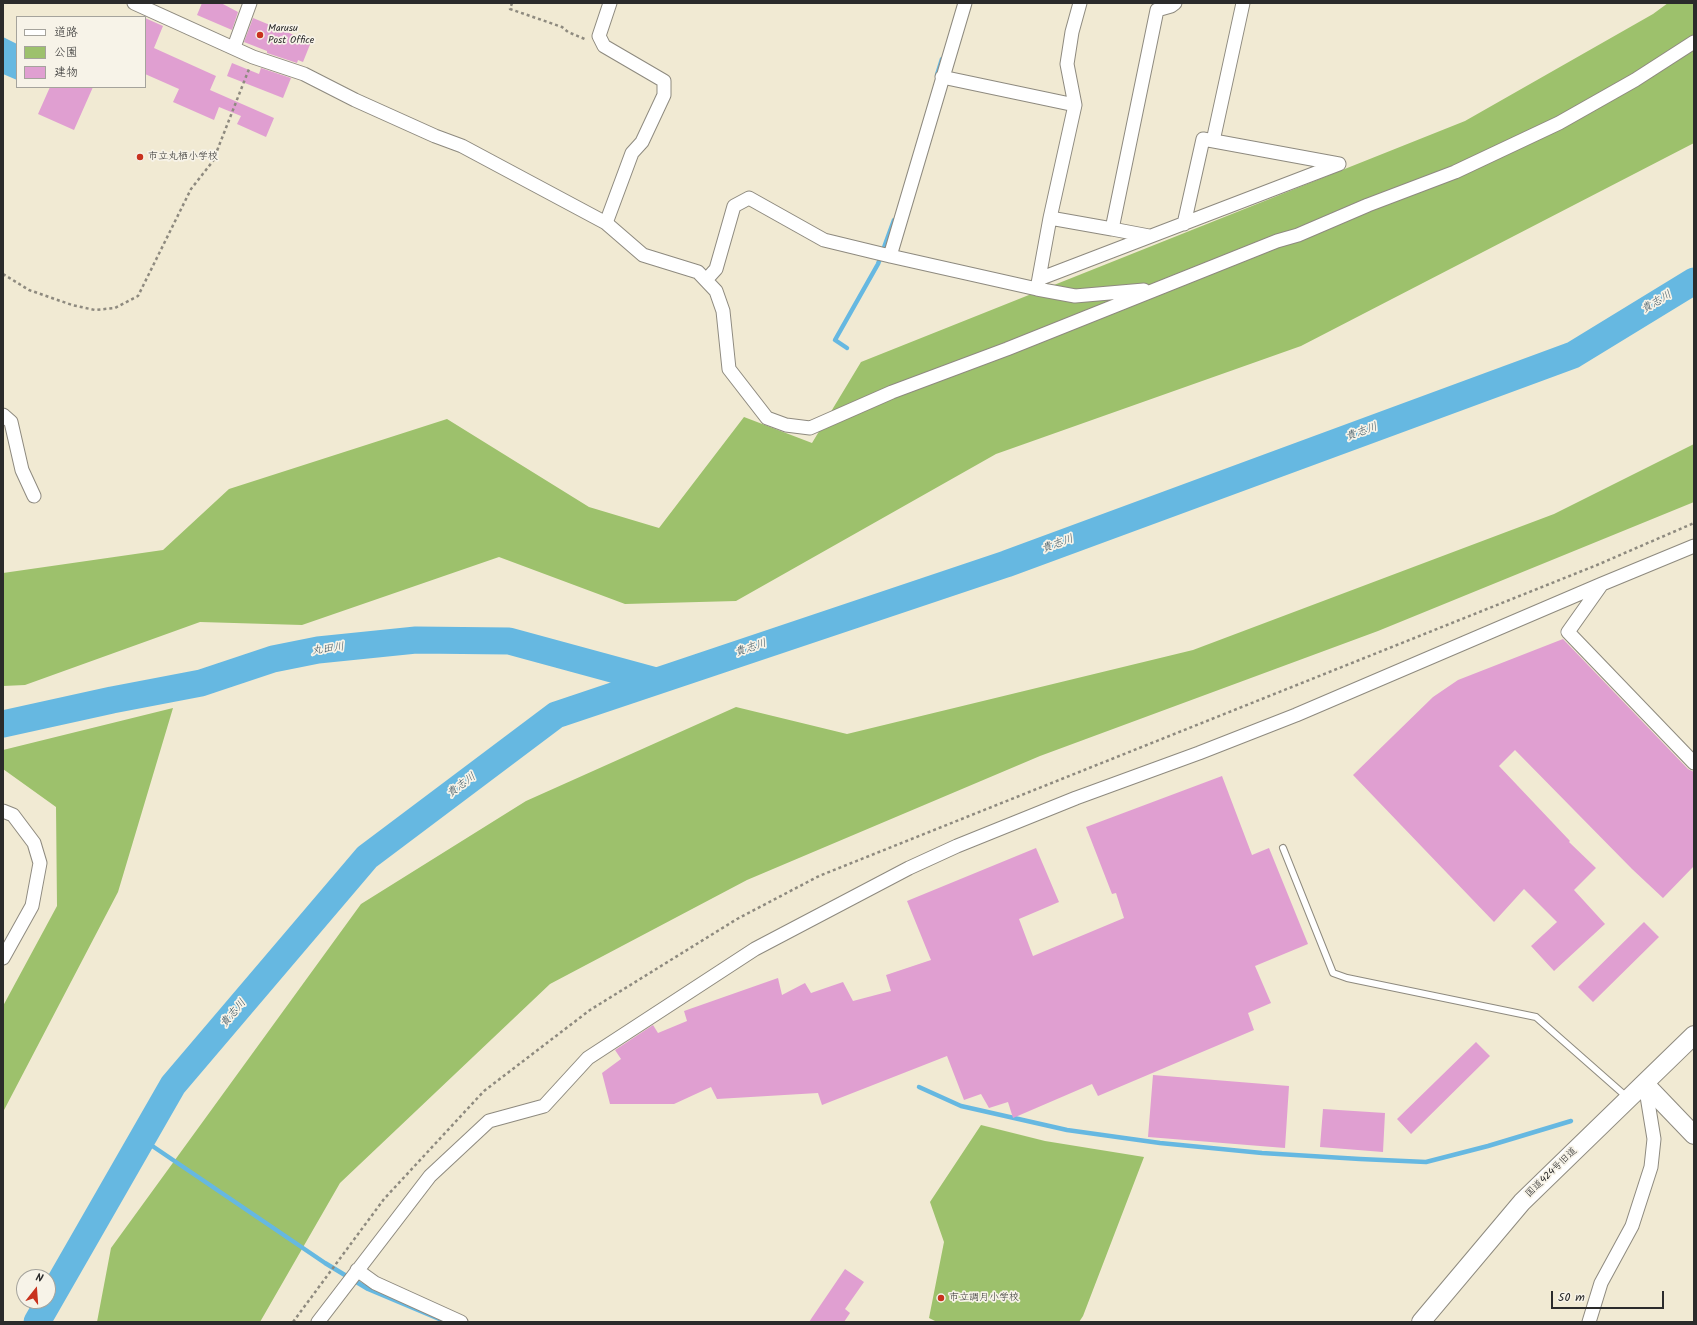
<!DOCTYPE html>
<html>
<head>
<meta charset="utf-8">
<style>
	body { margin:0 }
	#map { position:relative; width:1697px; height:1325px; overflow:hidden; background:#f1ead3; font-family:Kalam,"Klee One",sans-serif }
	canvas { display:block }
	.frame { position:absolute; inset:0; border:4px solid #2b2b2b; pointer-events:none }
	.legend { position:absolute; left:16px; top:16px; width:130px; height:72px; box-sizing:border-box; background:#f7f3e8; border:1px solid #a5a39c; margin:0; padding:5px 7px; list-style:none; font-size:12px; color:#2b2b2b }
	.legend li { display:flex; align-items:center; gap:8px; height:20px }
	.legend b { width:20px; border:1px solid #a5a39c }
	.north { position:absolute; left:16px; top:1269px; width:40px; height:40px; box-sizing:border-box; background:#f7f3e8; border:1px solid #a5a39c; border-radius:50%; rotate:17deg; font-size:11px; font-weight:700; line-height:16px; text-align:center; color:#2b2b2b }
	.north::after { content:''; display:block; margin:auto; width:14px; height:18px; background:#c8321e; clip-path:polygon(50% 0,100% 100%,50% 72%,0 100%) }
	.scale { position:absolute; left:1551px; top:1291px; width:113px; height:18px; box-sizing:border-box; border:2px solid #2b2b2b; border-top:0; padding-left:5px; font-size:12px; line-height:14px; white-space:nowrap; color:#2b2b2b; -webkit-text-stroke:3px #f7f3e8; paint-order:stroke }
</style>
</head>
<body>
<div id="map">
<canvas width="1697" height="1325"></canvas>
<div class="frame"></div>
<ul class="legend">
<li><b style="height:5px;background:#fff"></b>道路</li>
<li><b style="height:11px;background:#9dc16c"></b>公園</li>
<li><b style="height:11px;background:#e09fd1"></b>建物</li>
</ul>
<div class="north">N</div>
<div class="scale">50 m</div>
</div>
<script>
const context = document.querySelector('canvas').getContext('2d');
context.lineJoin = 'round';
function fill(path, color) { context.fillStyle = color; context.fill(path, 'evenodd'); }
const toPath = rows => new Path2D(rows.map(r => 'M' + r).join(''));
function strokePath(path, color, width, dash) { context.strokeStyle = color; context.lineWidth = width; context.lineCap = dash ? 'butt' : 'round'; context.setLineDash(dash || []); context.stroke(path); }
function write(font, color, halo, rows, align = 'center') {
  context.font = font + ' Kalam,"Klee One",sans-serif'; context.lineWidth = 3.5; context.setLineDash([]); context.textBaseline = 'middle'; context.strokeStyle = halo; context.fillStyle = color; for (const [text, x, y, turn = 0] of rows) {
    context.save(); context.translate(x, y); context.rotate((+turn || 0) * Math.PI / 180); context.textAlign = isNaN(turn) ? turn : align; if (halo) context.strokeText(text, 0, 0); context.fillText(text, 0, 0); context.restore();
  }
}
const green = toPath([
	[1668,3,1694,3,1694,143,1301,346,996,454,736,601,625,604,499,557,302,625,200,622,25,685,3,686,3,573,163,550,229,489,447,419,589,507,659,528,744,417,812,443,861,362,1465,121,1653,14],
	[1694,444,1694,502,1378,631,1040,756,747,880,550,984,340,1183,260,1322,97,1322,111,1248,361,904,526,801,736,707,847,734,1193,650,1554,514],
	[173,708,118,892,3,1112,3,1006,57,906,56,807,3,769,3,750],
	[981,1125,1045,1141,1144,1157,1083,1316,1079,1322,937,1322,929,1318,944,1242,930,1202]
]);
const water = toPath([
	[3,37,17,44,17,80,3,74]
]);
const stream = toPath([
	[937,75,942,59],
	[847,348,835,340,878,264,894,220],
	[919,1087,961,1106,1067,1130,1160,1143,1262,1153,1360,1159,1426,1162,1488,1146,1571,1121],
	[142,1139,325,1263,368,1289,444,1321]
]);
const river = toPath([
	[3,724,112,700,201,683,273,659,318,650,416,640,509,641,656,681],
	[37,1322,173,1085,367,857,556,715,1006,564,1573,355,1694,281]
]);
const building = toPath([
	[202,3,221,3,238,12,232,30,197,15],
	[145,18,163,26,154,48,216,76,210,90,274,118,266,137,237,124,241,116,219,107,214,120,173,102,179,89,145,74],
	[253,18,311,42,303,62,298,60,297,63,267,53,267,51,244,42],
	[232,63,259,74,261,68,291,78,283,98,227,76],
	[50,87,93,87,74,130,38,114],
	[1563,639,1688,769,1694,772,1694,866,1663,898,1632,869,1515,750,1499,766,1570,841,1569,842,1596,868,1574,890,1605,924,1554,971,1531,946,1557,922,1524,889,1494,922,1353,775,1433,697,1458,680],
	[1222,776,1252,855,1269,848,1308,944,1255,966,1271,1003,1248,1013,1254,1030,1098,1096,1092,1084,1013,1118,1008,1102,989,1108,981,1094,964,1100,947,1056,822,1105,818,1093,717,1099,711,1087,674,1104,610,1104,602,1073,621,1059,615,1050,653,1025,658,1033,687,1021,684,1011,778,978,782,995,805,983,811,993,843,982,853,1001,891,991,886,975,931,960,907,901,1036,848,1059,902,1019,919,1033,956,1124,918,1116,893,1112,894,1086,827],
	[1644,922,1659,937,1593,1002,1578,987],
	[1476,1042,1490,1056,1411,1134,1397,1119],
	[1153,1075,1289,1086,1285,1148,1148,1137],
	[1323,1109,1385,1113,1383,1152,1320,1147],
	[845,1269,864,1282,845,1309,850,1313,844,1322,809,1322]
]);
const path = toPath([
	[512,3,510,9,562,27,568,32,587,40],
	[3,274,29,290,72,305,95,310,115,308,138,296,191,189,213,161,249,69],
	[293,1322,384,1199,484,1091,590,1010,737,919,819,876,1597,565,1694,523]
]);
const lane = toPath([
	[1283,848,1333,973,1347,978,1536,1017,1628,1098]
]);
const street = toPath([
	[134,3,253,57,304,74,355,100,435,136,462,146,606,223,643,255,698,272,716,291,723,311,729,369,767,418,786,425,810,428,892,392,1007,349,1277,241,1298,235,1368,205,1455,172,1559,123,1635,80,1694,42],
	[234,47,250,3],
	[942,77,1075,105],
	[1213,141,1243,3],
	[1050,218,1112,229,1157,10,1171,6,1175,3],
	[606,223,632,153,642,142,664,95,664,81,604,46,599,36,610,3],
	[1112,229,1149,236],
	[890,256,965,3],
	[1039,279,1339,164,1203,139,1184,224],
	[706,280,716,269,734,206,749,198,824,240,890,256,1037,289,1050,218,1075,105,1067,64,1072,32,1080,3],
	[1037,289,1075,296,1144,290],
	[3,415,11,422,22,470,34,496],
	[1602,584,1568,632,1694,763],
	[3,811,13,815,34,843,40,863,32,906,3,958],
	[357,1270,375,1283,461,1322],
	[318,1322,430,1176,489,1121,544,1106,588,1058,755,949,909,868,957,846,1076,798,1199,753,1296,715,1602,584,1694,546],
	[1589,1322,1601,1283,1632,1226,1651,1167,1654,1139,1645,1084]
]);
const secondary = toPath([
	[1645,1084,1694,1135],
	[1421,1322,1522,1202,1694,1035]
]);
const markers = [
	[260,35,4,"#c8321e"],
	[140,157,4,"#c8321e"],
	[941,1298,4,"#c8321e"]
];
const poiNames = [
	["Marusu",268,29],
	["Post Office",268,41],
	["市立丸栖小学校",148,157],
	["市立調月小学校",949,1298]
];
const streetNames = [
	["国道424号旧道",1552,1173,-44]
];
const waterNames = [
	["貴志川",1657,303,-31],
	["貴志川",1362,433,-20],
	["貴志川",1058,545,-20],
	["貴志川",751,649,-19],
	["丸田川",328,650,-8],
	["貴志川",462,786,-37],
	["貴志川",234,1014,-50]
];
fill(green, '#9dc16c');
fill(water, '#66b8e1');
strokePath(stream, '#66b8e1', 4.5);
strokePath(river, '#66b8e1', 27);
fill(building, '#e09fd1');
strokePath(lane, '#8e8a7f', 8);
strokePath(street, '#8e8a7f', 15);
strokePath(secondary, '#8e8a7f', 20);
strokePath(path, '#8e8a7f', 2.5, [3, 3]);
strokePath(lane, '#fff', 6);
strokePath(street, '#fff', 13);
strokePath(secondary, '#fff', 18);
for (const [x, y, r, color] of markers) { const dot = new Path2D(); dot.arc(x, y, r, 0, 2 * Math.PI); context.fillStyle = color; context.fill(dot); strokePath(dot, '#f7f3e8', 1.5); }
write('10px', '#2b2b2b', '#f7f3e8', poiNames, 'left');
write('10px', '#2b2b2b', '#f7f3e8', streetNames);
write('italic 11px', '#3d5562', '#f7f3e8', waterNames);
</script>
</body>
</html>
